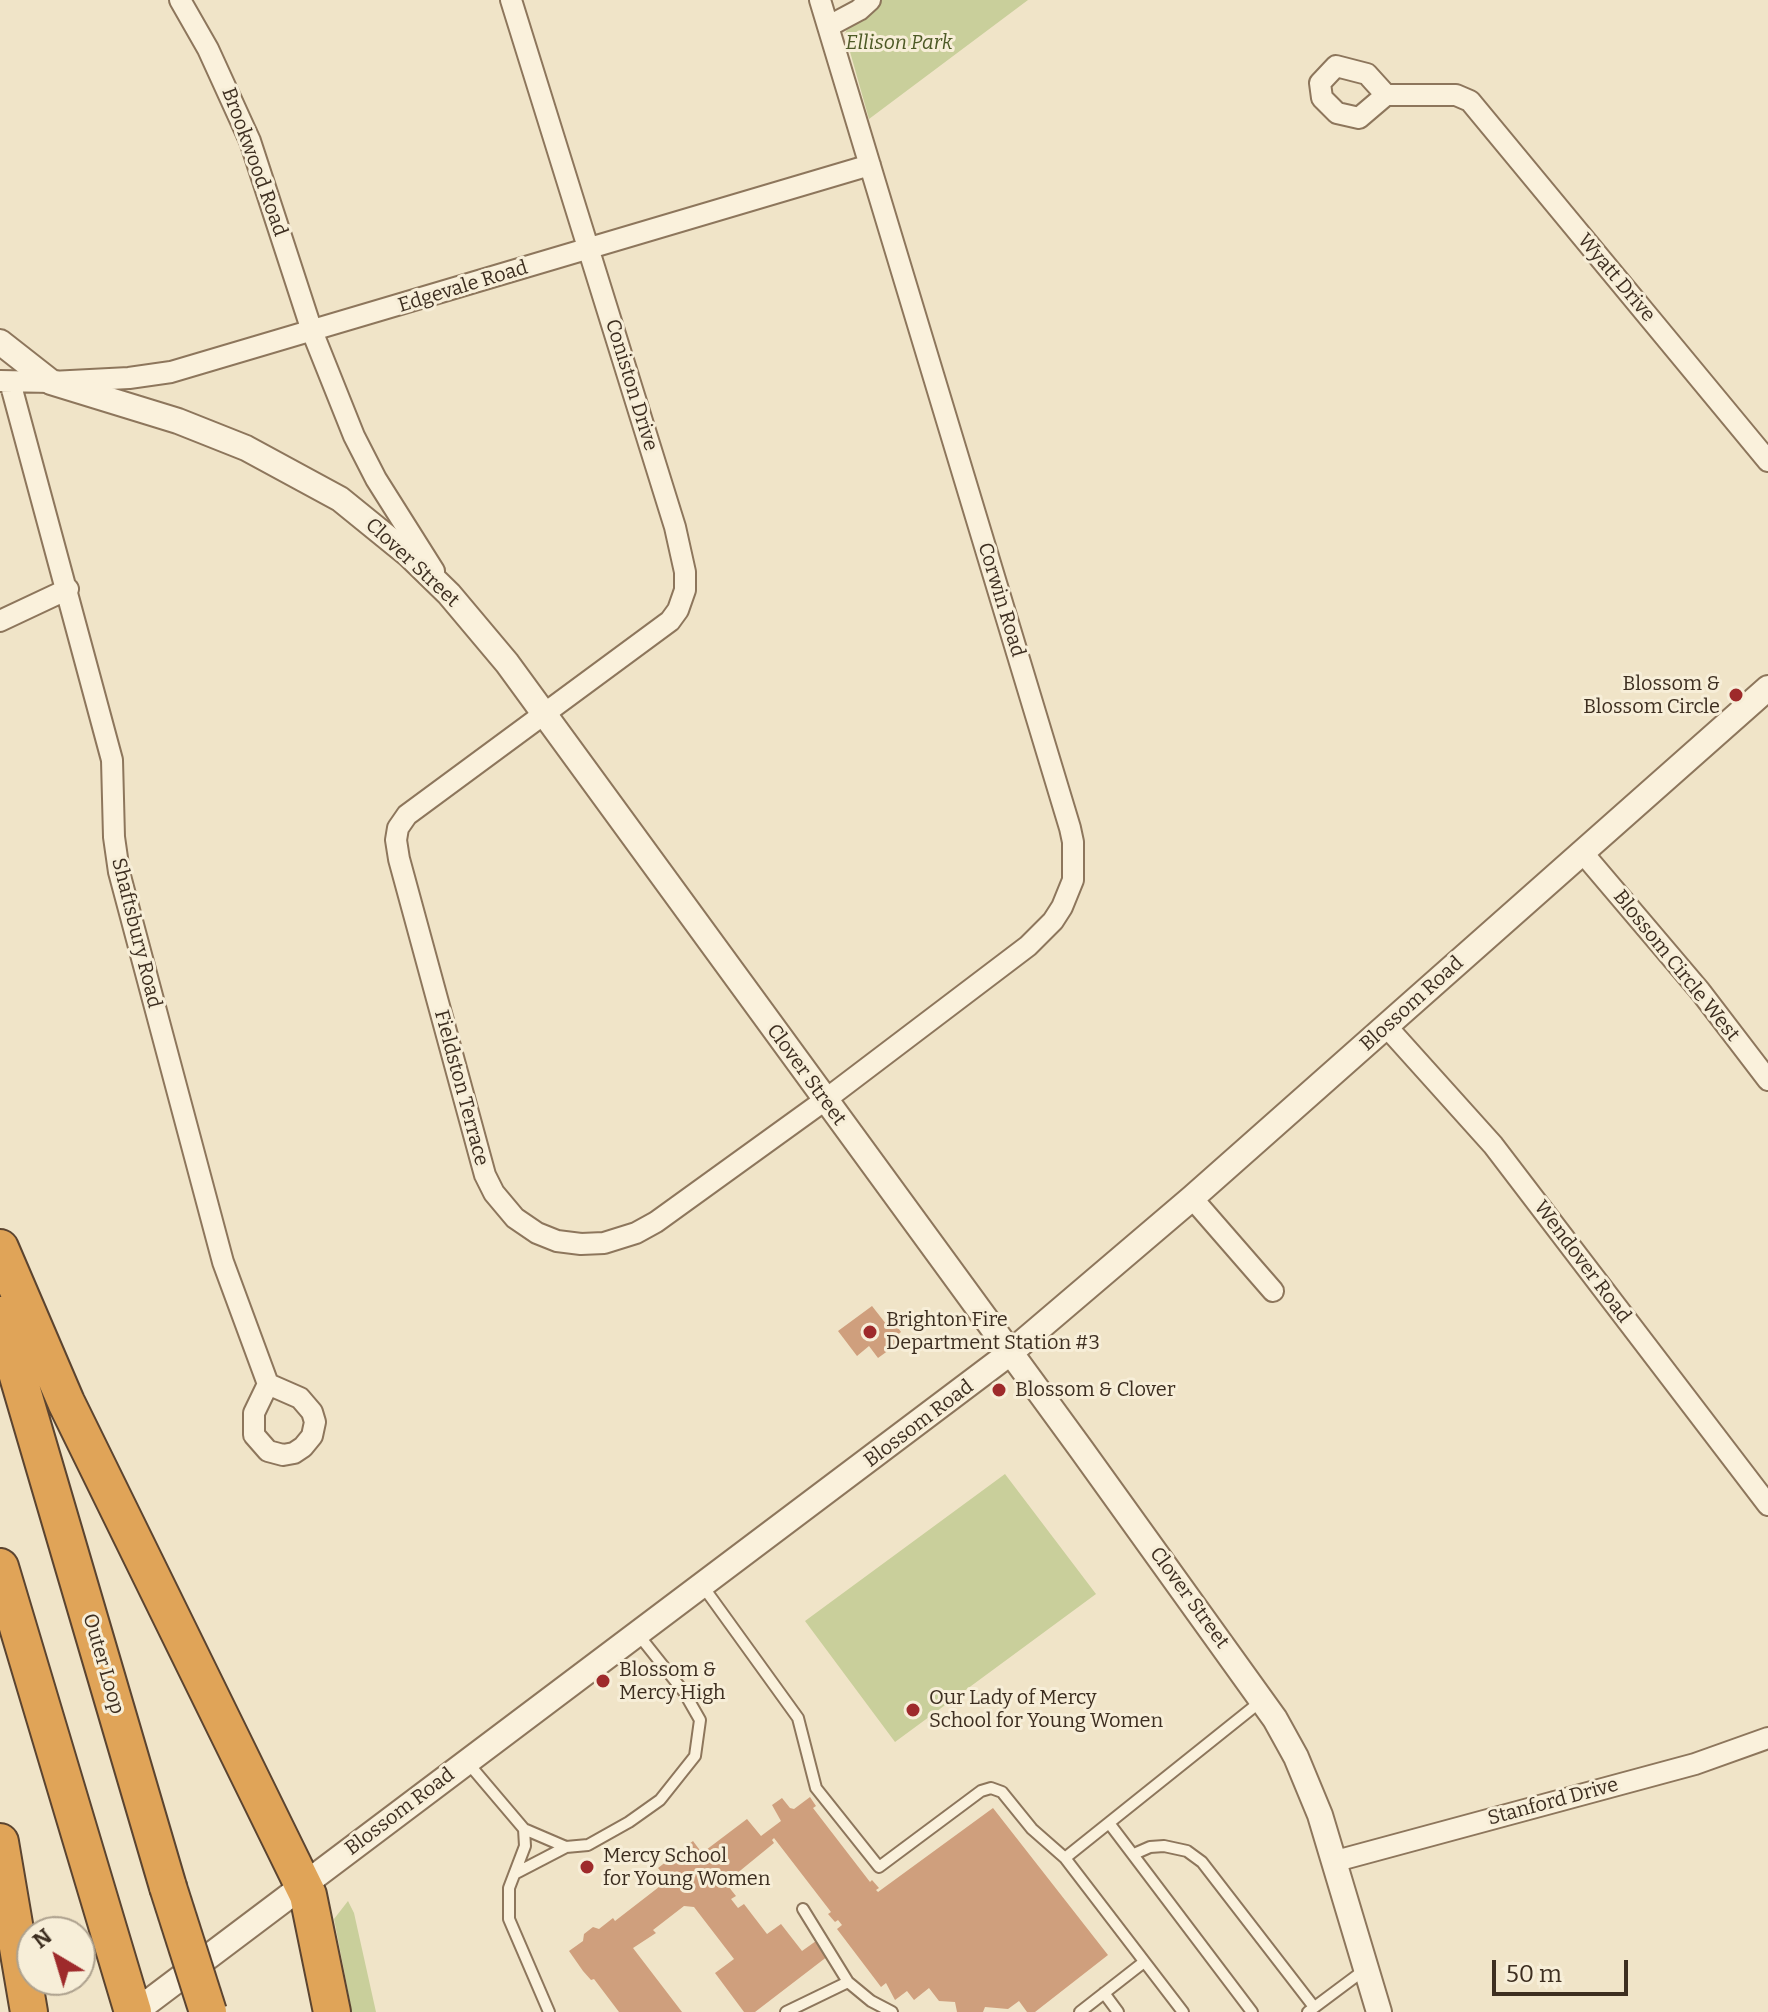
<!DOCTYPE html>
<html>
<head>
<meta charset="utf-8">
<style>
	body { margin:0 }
	#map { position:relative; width:1768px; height:2012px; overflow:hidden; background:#f0e4c8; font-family:Bitter,serif }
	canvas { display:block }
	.north { position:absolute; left:16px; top:1916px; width:80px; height:80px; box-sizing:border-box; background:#f7eed8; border:2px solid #ada18e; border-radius:50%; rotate:322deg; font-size:22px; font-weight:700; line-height:32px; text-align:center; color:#3d2e20 }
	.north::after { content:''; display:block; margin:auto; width:28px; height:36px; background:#9e2a2b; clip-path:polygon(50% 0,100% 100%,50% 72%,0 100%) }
	.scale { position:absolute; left:1492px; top:1960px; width:136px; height:36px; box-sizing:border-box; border:4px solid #3d2e20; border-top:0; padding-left:10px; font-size:24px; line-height:28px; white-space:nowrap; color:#3d2e20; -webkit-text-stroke:6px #f7eed8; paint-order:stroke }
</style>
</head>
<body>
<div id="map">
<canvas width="1768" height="2012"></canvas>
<div class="north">N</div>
<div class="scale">50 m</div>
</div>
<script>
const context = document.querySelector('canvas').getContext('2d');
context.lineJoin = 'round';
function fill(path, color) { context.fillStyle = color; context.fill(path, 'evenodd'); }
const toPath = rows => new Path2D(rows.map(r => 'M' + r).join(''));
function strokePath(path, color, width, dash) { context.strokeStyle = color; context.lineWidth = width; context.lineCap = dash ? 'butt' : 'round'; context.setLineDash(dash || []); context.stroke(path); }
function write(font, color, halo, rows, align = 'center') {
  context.font = font + ' Bitter,serif'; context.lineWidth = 6; context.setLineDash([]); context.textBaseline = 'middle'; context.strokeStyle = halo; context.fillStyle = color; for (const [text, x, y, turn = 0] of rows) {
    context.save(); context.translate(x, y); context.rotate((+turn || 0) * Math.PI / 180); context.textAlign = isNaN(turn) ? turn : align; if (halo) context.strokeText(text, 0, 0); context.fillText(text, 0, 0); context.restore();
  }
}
const green = toPath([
	[881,0,1028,0,869,119,845,34,849,24],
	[1005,1474,1096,1594,895,1742,805,1621],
	[348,1901,354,1913,376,2012,352,2012,334,1919]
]);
const building = toPath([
	[872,1306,890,1329,896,1325,901,1332,896,1336,900,1342,878,1358,869,1346,857,1356,838,1331],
	[810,1797,816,1806,813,1808,870,1882,872,1880,879,1888,876,1890,878,1892,993,1808,1108,1955,1035,2012,1027,2012,1019,2001,1008,2009,985,2007,983,2012,957,2012,955,2002,939,2001,929,1988,914,2000,907,1991,895,2000,886,1983,881,1987,837,1929,842,1925,838,1920,835,1922,828,1914,831,1912,774,1838,772,1840,774,1843,730,1879,728,1886,736,1896,731,1899,738,1908,744,1904,767,1934,781,1924,802,1951,816,1941,828,1956,755,2012,744,2012,715,1973,734,1959,694,1907,684,1906,653,1930,656,1933,633,1948,682,2012,619,2012,594,1979,591,1980,583,1971,569,1951,583,1941,584,1934,593,1927,599,1929,613,1918,615,1921,668,1880,658,1868,693,1841,702,1853,747,1819,761,1836,781,1821,772,1805,782,1798,790,1808,794,1809]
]);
const service = toPath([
	[702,1585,798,1718,816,1788,879,1867,981,1791,991,1788,1002,1792,1032,1829,1065,1858,1183,2012],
	[468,1763,524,1829,566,1847,588,1845,629,1822,660,1800,695,1756,700,1720,684,1692,637,1633],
	[1109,1823,1252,2012],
	[524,1829,525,1846,509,1888,509,1919,549,2012],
	[1134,1854,1150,1847,1164,1846,1187,1851,1202,1862,1314,2007],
	[1065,1858,1260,1702],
	[516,1873,566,1847],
	[803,1909,848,1982,871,2001,892,2012],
	[1104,1993,1118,2012],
	[786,2012,848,1982],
	[1080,2012,1144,1962],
	[1308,2012,1367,1968]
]);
const minor = toPath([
	[180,0,208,49,250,141,312,331,354,436,376,479,434,571],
	[511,0,675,527,685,572,685,590,678,610,670,621,407,815,398,828,396,840,399,859,485,1175,494,1193,515,1218,537,1233,557,1241,581,1244,604,1243,636,1233,656,1222,825,1100,1028,946,1053,921,1062,907,1073,880,1073,842,1070,828,820,0],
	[829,26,859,10,870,0],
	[1386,95,1367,74,1336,66,1320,83,1322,98,1337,113,1359,118,1386,95,1456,95,1470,101,1768,461],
	[0,381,51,382,129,378,171,372,870,165],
	[10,382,112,760,114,837,119,872,223,1262,268,1384],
	[0,621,68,589],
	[1582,852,1700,991,1768,1080],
	[1386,1026,1493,1145,1768,1505],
	[1192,1198,1273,1291],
	[268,1384,300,1398,312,1412,315,1422,312,1436,303,1447,294,1453,283,1455,268,1451,254,1435,254,1413,268,1384],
	[1336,1861,1695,1764,1768,1738]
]);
const tertiary = toPath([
	[0,342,51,382,178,421,246,448,340,499,409,555,449,594,507,663,1081,1449,1275,1719,1296,1757,1320,1815,1379,2012],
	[135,2012,1010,1353,1192,1198,1768,688]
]);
const motorway = toPath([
	[0,1248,66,1402,308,1895,332,2012],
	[0,1315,168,1887],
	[0,1567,133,2012],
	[0,1842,29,2012]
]);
const motorwayBridge = toPath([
	[168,1887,208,2012]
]);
const markers = [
	[1736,695,8,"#9e2a2b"],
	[870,1332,8,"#9e2a2b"],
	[999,1390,8,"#9e2a2b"],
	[603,1681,8,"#9e2a2b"],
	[913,1710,8,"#9e2a2b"],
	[587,1867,8,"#9e2a2b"]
];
const parkNames = [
	["Ellison Park",899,43]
];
const streetNames = [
	["Brookwood Road",254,162,70],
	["Wyatt Drive",1616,278,50],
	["Edgevale Road",463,287,-17],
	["Coniston Drive",631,385,73],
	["Clover Street",412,563,43],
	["Corwin Road",1001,600,73],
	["Shaftsbury Road",136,933,76],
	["Blossom Circle West",1676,966,51],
	["Blossom Road",1412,1004,-42],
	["Clover Street",806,1075,54],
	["Fieldston Terrace",461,1088,75],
	["Wendover Road",1582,1262,53],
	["Blossom Road",919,1424,-37],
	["Clover Street",1189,1598,54],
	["Outer Loop",103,1664,74],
	["Stanford Drive",1553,1802,-15],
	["Blossom Road",400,1812,-37]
];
const poiNames = [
	["Blossom &",1720,684,"right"],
	["Blossom Circle",1720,707,"right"],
	["Brighton Fire",886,1320],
	["Department Station #3",886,1343],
	["Blossom & Clover",1015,1390],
	["Blossom &",619,1670],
	["Mercy High",619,1693],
	["Our Lady of Mercy",929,1698],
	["School for Young Women",929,1721],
	["Mercy School",603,1856],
	["for Young Women",603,1879]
];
fill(green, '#c9cf9b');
fill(building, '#cf9f7d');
strokePath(service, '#8d765c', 14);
strokePath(minor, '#8d765c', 24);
strokePath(tertiary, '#8d765c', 28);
strokePath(motorway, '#5b4430', 40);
strokePath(service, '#faf1dc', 10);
strokePath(minor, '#faf1dc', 20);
strokePath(tertiary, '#faf1dc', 24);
strokePath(motorway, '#e0a458', 36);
strokePath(motorwayBridge, '#5b4430', 40, []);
strokePath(motorwayBridge, '#e0a458', 36);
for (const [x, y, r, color] of markers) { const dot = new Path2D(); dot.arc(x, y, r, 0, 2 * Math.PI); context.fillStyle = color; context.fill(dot); strokePath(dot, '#f7eed8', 3); }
write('italic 20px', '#4d5a26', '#f7eed8', parkNames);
write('20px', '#3d2e20', '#f7eed8', streetNames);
write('20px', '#3d2e20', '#f7eed8', poiNames, 'left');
</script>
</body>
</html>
